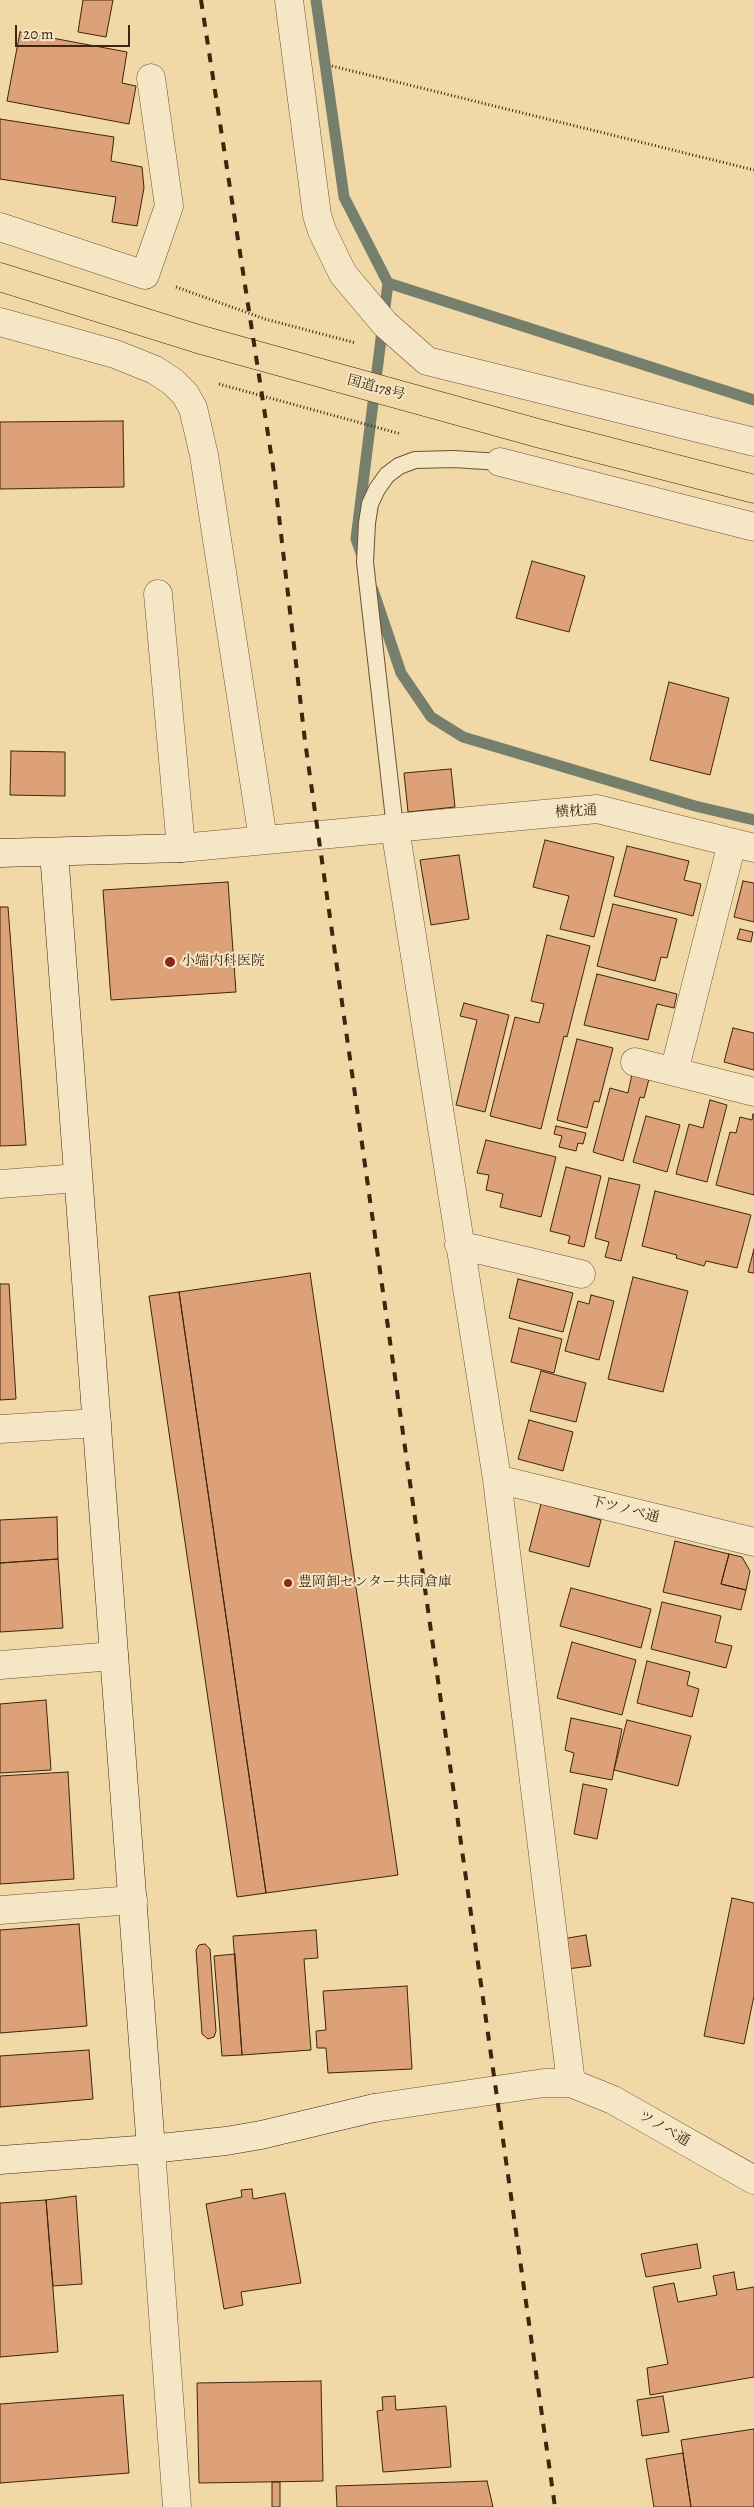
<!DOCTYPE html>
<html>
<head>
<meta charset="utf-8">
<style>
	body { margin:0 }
	#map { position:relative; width:754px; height:2507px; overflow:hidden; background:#f0d8a7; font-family:Alegreya,serif }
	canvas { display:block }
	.scale { position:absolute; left:15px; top:25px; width:115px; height:22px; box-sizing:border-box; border:2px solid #3f250e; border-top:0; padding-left:6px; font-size:15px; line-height:18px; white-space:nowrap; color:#3f250e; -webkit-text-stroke:4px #f5e6c6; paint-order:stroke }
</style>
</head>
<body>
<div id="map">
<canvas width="754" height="2507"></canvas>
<div class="scale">20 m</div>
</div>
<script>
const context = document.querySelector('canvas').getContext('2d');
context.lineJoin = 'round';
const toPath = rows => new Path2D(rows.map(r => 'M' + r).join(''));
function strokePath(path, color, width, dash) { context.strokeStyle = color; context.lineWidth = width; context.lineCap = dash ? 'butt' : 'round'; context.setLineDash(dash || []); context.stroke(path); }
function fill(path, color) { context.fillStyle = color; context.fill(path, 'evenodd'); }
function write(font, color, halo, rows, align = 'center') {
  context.font = font + ' Alegreya,"Noto Serif JP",serif'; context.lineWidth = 4; context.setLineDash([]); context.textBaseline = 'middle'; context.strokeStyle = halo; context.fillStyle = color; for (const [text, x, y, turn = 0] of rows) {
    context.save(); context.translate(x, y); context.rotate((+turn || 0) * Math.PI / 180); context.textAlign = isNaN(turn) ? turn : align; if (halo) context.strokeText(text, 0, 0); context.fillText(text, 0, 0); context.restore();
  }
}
const stream = toPath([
	[316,0,344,197,388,283,356,539,363,558],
	[388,283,754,400],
	[373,590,401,673,431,717,463,737,695,806,754,820]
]);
const building = toPath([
	[83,0,113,0,106,37,78,32,83,0],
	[20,32,127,52,122,83,136,86,129,124,7,101,20,32],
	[0,119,114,137,111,161,142,167,144,188,137,226,112,222,116,197,0,179,0,119],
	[123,421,124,487,0,489,0,422,123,421],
	[532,561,585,576,569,632,516,618,532,561],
	[669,682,729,698,710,775,650,760,669,682],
	[11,751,65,752,65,796,10,795,11,751],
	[451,769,455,807,408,812,404,773,451,769],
	[545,840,614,857,594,937,560,929,569,896,533,887,545,840],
	[627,846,689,861,684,880,701,884,693,916,614,896,627,846],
	[459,855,469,919,431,925,420,860,459,855],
	[743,881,754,883,754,922,734,917,743,881],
	[228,882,236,992,111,1000,103,890,228,882],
	[613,904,677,919,667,958,661,957,655,981,597,966,613,904],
	[0,907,8,907,26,1145,0,1146,0,907],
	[740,929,753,932,751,942,737,939,740,929],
	[547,935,590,946,567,1037,564,1036,541,1129,490,1116,515,1017,539,1023,544,1004,531,1001,547,935],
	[597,974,677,994,674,1008,657,1004,648,1040,584,1025,597,974],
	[464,1003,509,1015,485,1112,456,1105,477,1020,460,1016,464,1003],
	[733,1028,754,1033,754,1070,724,1062,733,1028],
	[577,1039,613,1048,599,1102,594,1101,587,1128,557,1120,577,1039],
	[632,1074,649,1079,644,1098,640,1097,623,1161,593,1152,610,1088,628,1093,632,1074],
	[710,1100,727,1105,707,1182,676,1174,689,1124,703,1128,710,1100],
	[753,1114,754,1115,754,1195,716,1185,730,1132,736,1133,740,1117,752,1120,753,1114],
	[646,1116,680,1125,667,1172,633,1162,646,1116],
	[556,1126,586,1133,583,1144,578,1143,576,1151,559,1147,562,1136,554,1134,556,1126],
	[486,1140,556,1157,541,1217,500,1207,503,1194,486,1190,489,1175,477,1173,486,1140],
	[566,1167,601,1176,584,1247,568,1243,570,1236,550,1231,566,1167],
	[609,1178,640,1185,621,1261,605,1257,609,1242,595,1238,609,1178],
	[655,1191,751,1215,737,1268,706,1261,704,1266,676,1258,677,1255,642,1246,655,1191],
	[754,1249,754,1273,748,1272,754,1249],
	[310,1273,398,1875,266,1893,179,1292,310,1273],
	[633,1277,688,1291,663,1392,608,1379,633,1277],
	[518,1279,573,1293,563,1332,509,1318,518,1279],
	[0,1284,9,1284,16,1399,0,1400,0,1284],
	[179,1292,266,1893,237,1897,149,1296,179,1292],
	[591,1295,614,1301,599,1360,565,1351,578,1301,589,1304,591,1295],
	[519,1328,562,1339,554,1373,511,1362,519,1328],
	[541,1371,586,1383,576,1422,530,1411,541,1371],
	[529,1420,573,1432,563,1471,518,1459,529,1420],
	[541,1504,601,1520,589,1567,529,1551,541,1504],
	[57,1517,58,1559,0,1563,0,1520,57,1517],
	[675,1541,729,1554,721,1584,746,1590,741,1610,663,1592,675,1541],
	[729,1554,742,1557,750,1571,746,1590,721,1584,729,1554],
	[58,1559,63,1628,0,1632,0,1563,58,1559],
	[571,1588,651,1609,641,1648,560,1626,571,1588],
	[662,1602,721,1616,715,1642,732,1646,726,1668,651,1649,662,1602],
	[572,1642,636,1660,622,1715,557,1698,572,1642],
	[647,1661,690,1672,687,1685,699,1689,692,1717,637,1703,647,1661],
	[46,1700,51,1770,0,1773,0,1704,46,1700],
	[571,1718,622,1729,612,1780,570,1772,574,1753,565,1750,571,1718],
	[627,1720,691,1736,678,1786,614,1770,627,1720],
	[68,1772,74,1879,0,1884,0,1776,68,1772],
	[583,1784,607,1789,597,1839,574,1834,583,1784],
	[732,1898,754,1903,754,1996,744,2044,704,2036,732,1898],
	[79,1924,87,2026,0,2033,0,1930,79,1924],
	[316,1930,318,1958,304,1959,311,2050,242,2055,233,1936,316,1930],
	[586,1935,591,1966,567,1969,562,1939,586,1935],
	[205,1944,210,1949,216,2031,214,2037,208,2039,202,2034,196,1950,199,1945,205,1944],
	[235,1954,242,2055,222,2056,214,1956,235,1954],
	[407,1986,412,2069,328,2073,326,2048,317,2048,316,2031,326,2030,323,1991,407,1986],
	[89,2050,93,2099,0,2107,0,2056,89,2050],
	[252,2189,253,2199,285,2193,301,2283,241,2292,243,2305,224,2309,206,2204,242,2197,241,2190,252,2189],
	[76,2196,82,2284,53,2286,46,2200,76,2196],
	[46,2200,58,2352,0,2357,0,2203,46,2200],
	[697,2244,701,2268,646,2277,641,2254,697,2244],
	[734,2272,737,2290,754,2287,754,2377,650,2395,647,2368,668,2364,653,2287,674,2283,678,2302,717,2295,713,2276,734,2272],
	[321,2381,323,2481,199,2483,197,2383,321,2381],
	[123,2395,129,2473,0,2483,0,2404,123,2395],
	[395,2396,396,2410,446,2406,451,2467,383,2472,377,2411,383,2410,382,2397,395,2396],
	[663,2396,669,2432,642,2436,637,2400,663,2396],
	[754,2429,754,2507,691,2507,681,2440,754,2429],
	[683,2453,691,2507,654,2507,646,2459,683,2453],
	[487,2481,493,2507,337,2507,336,2486,487,2481],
	[272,2482,280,2482,280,2507,272,2507,272,2482]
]);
const path = toPath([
	[332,66,754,170],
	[176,287,265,319,356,343],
	[219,384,401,434]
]);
const lane = toPath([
	[395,828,365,562,367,523,370,504,377,489,387,475,399,466,415,460,454,459,500,462]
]);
const street = toPath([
	[289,0,317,215,322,231,343,274,385,324,427,361,754,442],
	[0,227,145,275,169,206,151,78],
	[0,322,115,354,155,370,173,382,185,394,193,408,204,455,263,839],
	[500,462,754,527],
	[158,594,181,848,597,809,754,848],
	[395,828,497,1479,571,2083],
	[635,1062,754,1092],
	[674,1072,732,843],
	[0,1184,78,1178],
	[459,1245,581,1274],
	[0,1429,97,1423],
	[497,1479,754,1542],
	[0,1665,114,1656],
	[0,1910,133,1900],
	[374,2108,544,2083,571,2083,613,2100,754,2180],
	[151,2149,177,2507]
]);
const secondary = toPath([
	[54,852,151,2149],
	[0,853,181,848],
	[0,2160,151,2149,226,2141,261,2135,374,2108]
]);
const highway = toPath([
	[0,277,198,339,541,434,754,489]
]);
const rail = toPath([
	[201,0,274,473,305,741,555,2507]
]);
const markers = [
	[170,962,6,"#8f2418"],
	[288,1583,5,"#8f2418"]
];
const streetNames = [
	["国道178号",376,388,15],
	["横枕通",576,812,-3],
	["下ツノベ通",625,1510,14],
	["ツノベ通",664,2129,30]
];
const poiNames = [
	["小端内科医院",181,962],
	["豊岡卸センター共同倉庫",298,1583]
];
strokePath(stream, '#767e6c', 11);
fill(building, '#dca177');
strokePath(building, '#3f250e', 1);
strokePath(lane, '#6b5234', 18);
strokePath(street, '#6b5234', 29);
strokePath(secondary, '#3f250e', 29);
strokePath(highway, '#3f250e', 29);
strokePath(path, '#3f250e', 3, [1, 2.5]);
strokePath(lane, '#f5e6c6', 16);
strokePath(street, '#f5e6c6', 28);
strokePath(secondary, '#f5e6c6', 28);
strokePath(highway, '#f0d8a7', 28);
strokePath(rail, '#3f250e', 4, [9, 9]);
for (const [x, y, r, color] of markers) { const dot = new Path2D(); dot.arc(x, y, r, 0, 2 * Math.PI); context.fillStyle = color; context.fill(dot); strokePath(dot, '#f5e6c6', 2); }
write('14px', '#3f250e', '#f5e6c6', streetNames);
write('14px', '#3f250e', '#f5e6c6', poiNames, 'left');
</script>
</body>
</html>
